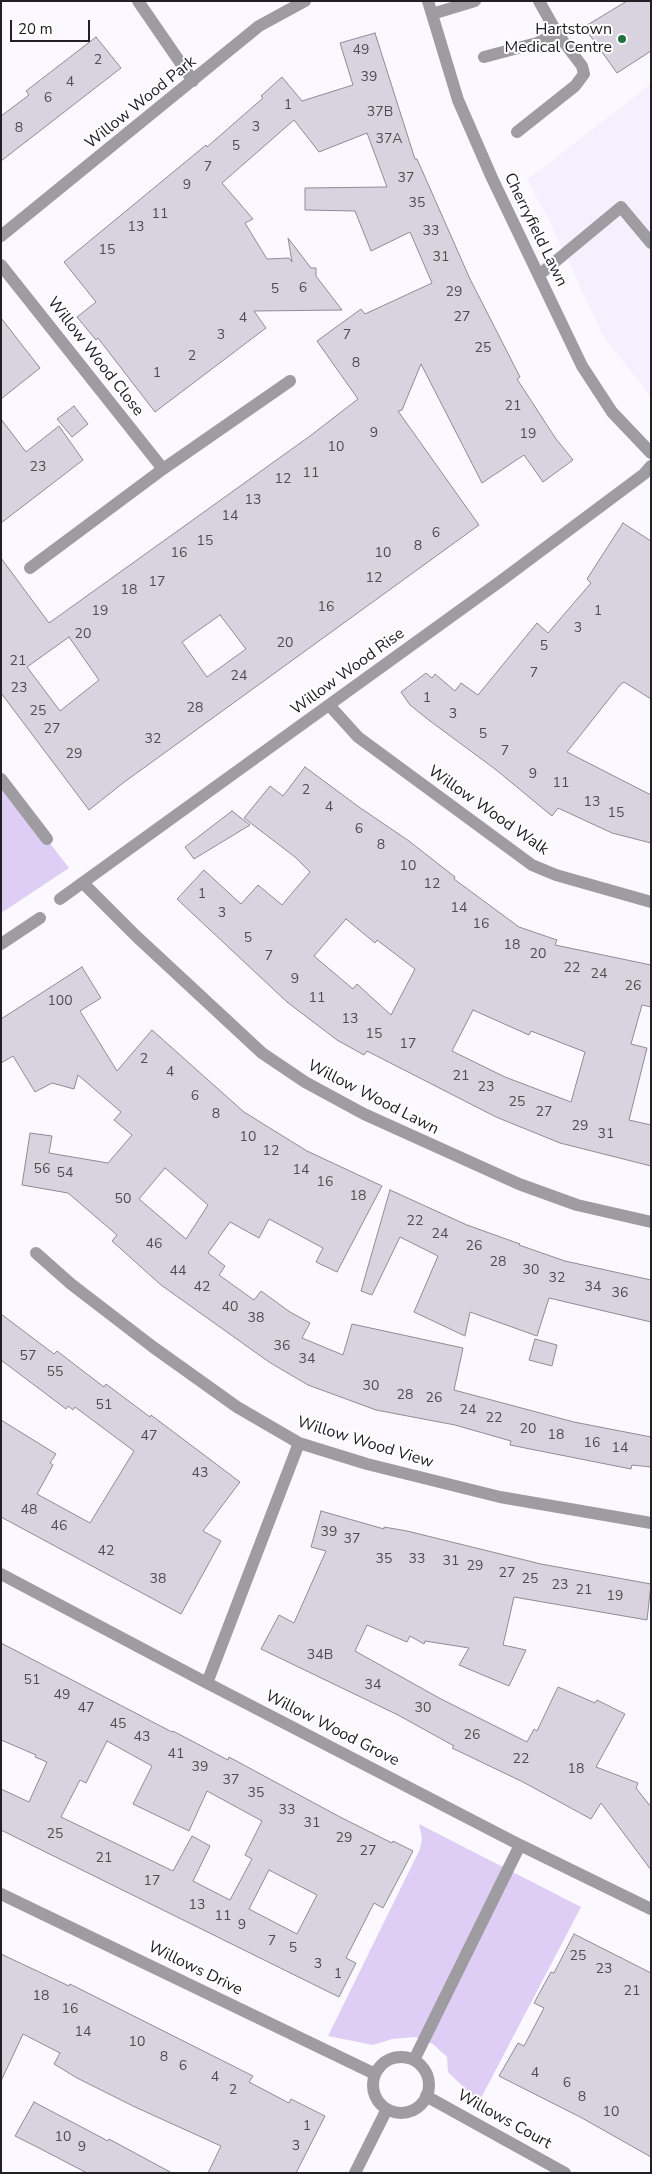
<!DOCTYPE html>
<html>
<head>
<meta charset="utf-8">
<style>
	body { margin:0 }
	#map { position:relative; width:652px; height:2174px; overflow:hidden; background:#fbf8ff; font-family:"Nunito Sans",sans-serif }
	canvas { display:block }
	.frame { position:absolute; inset:0; border:2px solid #212024; pointer-events:none }
	.scale { position:absolute; left:10px; top:20px; width:80px; height:22px; box-sizing:border-box; border:2px solid #212024; border-top:0; padding-left:6px; font-size:15px; line-height:18px; white-space:nowrap; color:#212024; -webkit-text-stroke:4px #fff; paint-order:stroke }
</style>
</head>
<body>
<div id="map">
<canvas width="652" height="2174"></canvas>
<div class="frame"></div>
<div class="scale">20 m</div>
</div>
<script>
const context = document.querySelector('canvas').getContext('2d');
context.lineJoin = 'round';
function fill(path, color) { context.fillStyle = color; context.fill(path, 'evenodd'); }
const toPath = rows => new Path2D(rows.map(r => 'M' + r).join(''));
function strokePath(path, color, width, dash) { context.strokeStyle = color; context.lineWidth = width; context.lineCap = dash ? 'butt' : 'round'; context.setLineDash(dash || []); context.stroke(path); }
function write(font, color, halo, rows, align = 'center') {
  context.font = font + ' "Nunito Sans",sans-serif'; context.lineWidth = 4; context.setLineDash([]); context.textBaseline = 'middle'; context.strokeStyle = halo; context.fillStyle = color; for (const [text, x, y, turn = 0] of rows) {
    context.save(); context.translate(x, y); context.rotate((+turn || 0) * Math.PI / 180); context.textAlign = isNaN(turn) ? turn : align; if (halo) context.strokeText(text, 0, 0); context.fillText(text, 0, 0); context.restore();
  }
}
const built = toPath([
	[651,84,651,397,603,335,548,218,527,180]
]);
const green = toPath([
	[1,780,69,868,1,913],
	[419,1824,581,1907,479,2102,448,2072,447,2057,433,2044,415,2037,392,2039,373,2045,328,2036,420,1849,422,1838]
]);
const building = toPath([
	[627,1,651,1,651,51,617,73,584,27,627,1],
	[375,33,415,159,417,159,470,279,520,377,517,379,556,439,573,460,543,482,524,455,482,483,421,364,402,410,398,411,479,525,123,783,89,810,1,693,1,558,49,623,310,436,358,399,317,341,361,309,365,314,432,283,410,232,371,251,355,211,305,210,305,188,387,187,367,133,319,152,294,120,222,183,253,219,245,223,267,259,289,258,292,262,288,238,311,268,316,268,316,276,342,310,254,311,266,328,155,412,98,338,96,340,77,317,96,302,64,262,206,145,207,147,263,98,261,96,282,77,302,101,353,85,340,43,375,33],
	[220,615,246,649,207,677,182,642,220,615],
	[69,637,99,680,60,711,27,667,69,637],
	[96,37,121,68,1,161,1,116,29,95,26,91,96,37],
	[1,318,40,368,1,399,1,318],
	[74,406,88,424,72,437,57,419,74,406],
	[1,419,26,452,59,426,83,460,1,523,1,419],
	[623,523,651,541,651,699,624,682,620,685,567,752,651,795,651,843,612,833,558,808,552,816,495,769,430,721,410,705,401,692,426,673,432,678,435,674,455,691,461,683,478,695,537,623,548,633,591,583,587,579,623,523],
	[305,767,359,807,409,841,455,877,454,879,519,927,557,940,555,945,651,965,651,1007,642,1005,631,1044,647,1048,629,1120,651,1125,651,1166,560,1143,496,1117,367,1051,364,1055,337,1040,287,1002,177,899,204,870,241,904,258,885,282,905,310,872,295,857,244,818,270,786,283,796,305,767],
	[346,919,375,943,377,940,415,969,391,1015,357,984,353,989,314,956,346,919],
	[473,1010,529,1035,531,1031,585,1052,571,1102,505,1077,452,1051,473,1010],
	[232,811,250,825,194,859,185,847,232,811],
	[82,967,101,998,80,1011,117,1071,152,1030,244,1112,307,1151,382,1186,337,1272,316,1262,323,1248,269,1219,259,1238,230,1222,208,1253,225,1266,219,1275,254,1300,261,1291,290,1312,310,1323,302,1338,343,1355,352,1324,463,1348,454,1390,574,1422,651,1437,651,1467,632,1465,631,1469,510,1445,511,1441,455,1425,376,1410,308,1385,269,1362,161,1285,112,1241,117,1235,68,1193,22,1185,30,1133,52,1136,49,1153,108,1163,132,1135,114,1120,121,1112,78,1075,74,1089,52,1083,35,1092,13,1056,1,1063,1,1019,82,967],
	[165,1168,208,1205,186,1239,139,1199,165,1168],
	[390,1190,467,1225,520,1244,519,1245,565,1261,651,1280,651,1322,549,1298,537,1336,470,1312,465,1336,414,1312,438,1256,400,1237,372,1295,361,1291,390,1190],
	[1,1314,54,1354,57,1351,104,1387,106,1384,150,1417,151,1415,240,1482,203,1531,221,1541,181,1614,1,1517,1,1420,56,1454,50,1463,53,1465,37,1494,90,1523,134,1451,75,1407,73,1410,68,1406,66,1409,1,1360,1,1314],
	[535,1339,557,1345,552,1366,529,1360,535,1339],
	[321,1511,384,1529,384,1527,407,1531,541,1564,651,1584,647,1620,514,1597,503,1645,526,1650,509,1686,459,1665,469,1648,425,1641,424,1644,410,1636,407,1642,367,1625,355,1651,441,1699,527,1742,534,1729,537,1731,558,1687,595,1703,597,1700,625,1714,596,1767,638,1783,636,1788,651,1807,651,1870,601,1803,591,1819,523,1782,452,1748,454,1746,398,1715,261,1649,279,1615,294,1623,326,1551,311,1547,321,1511],
	[1,1643,172,1732,173,1731,228,1760,229,1757,340,1817,392,1843,393,1841,413,1851,383,1908,374,1903,346,1958,356,1963,339,1997,1,1830,1,1789,29,1802,47,1762,35,1757,36,1755,1,1740,1,1643],
	[107,1741,152,1766,133,1804,189,1831,207,1791,262,1821,245,1855,252,1859,230,1900,193,1881,210,1846,192,1836,173,1871,61,1817,80,1780,86,1783,107,1741],
	[269,1870,317,1895,297,1934,249,1909,269,1870],
	[574,1934,651,1973,651,2157,582,2118,499,2076,518,2043,524,2046,544,2008,534,2003,551,1972,554,1973,574,1934],
	[1,1954,69,1986,70,1984,253,2076,249,2082,289,2103,291,2099,325,2116,296,2173,208,2173,221,2146,135,2107,77,2078,54,2064,60,2053,23,2034,1,2081,1,1954],
	[34,2102,108,2141,109,2139,172,2173,87,2173,37,2147,15,2136,34,2102]
]);
const minor = toPath([
	[138,1,193,81],
	[428,1,458,100,492,178,582,366,612,412,651,453],
	[432,14,475,1],
	[484,57,537,43,557,33],
	[517,132,575,86,584,74,582,66,557,33,539,1],
	[1,236,259,26,305,1],
	[1,265,163,469],
	[539,275,621,207,651,243],
	[30,568,163,469,290,381],
	[329,705,358,737,532,865,556,875,651,902],
	[1,779,47,839],
	[83,883,136,936,262,1053,305,1082,364,1114,519,1184,577,1205,651,1222],
	[60,899,502,580,644,474,651,466],
	[1,944,40,918],
	[36,1253,71,1284,153,1347,237,1407,299,1443,367,1464,500,1497,651,1523],
	[1,1574,207,1683,520,1845,651,1909],
	[207,1683,299,1443],
	[1,1894,375,2074],
	'373 2085a28 28 0 1 1 56 0a28 28 0 1 1-56 0Z',
	[414,2060,520,1845],
	[426,2096,565,2173],
	[355,2173,387,2109]
]);
const markers = [
	[622,39,5,"#207142"]
];
const numberNames = [
	["49",361,51],
	["2",98,61],
	["39",369,78],
	["4",70,83],
	["6",48,99],
	["1",288,106],
	["37B",380,113],
	["3",256,128],
	["8",19,129],
	["37A",389,140],
	["5",236,147],
	["7",208,168],
	["37",406,179],
	["9",187,186],
	["35",417,204],
	["11",160,215],
	["13",136,228],
	["33",431,232],
	["15",107,251],
	["31",441,258],
	["6",303,289],
	["5",275,290],
	["29",454,293],
	["27",462,318],
	["4",243,319],
	["3",221,336],
	["7",347,336],
	["25",483,349],
	["2",192,357],
	["8",356,364],
	["1",157,374],
	["21",513,407],
	["9",374,434],
	["19",528,435],
	["10",336,448],
	["23",38,468],
	["11",311,474],
	["12",283,480],
	["13",253,501],
	["14",230,517],
	["6",436,534],
	["15",205,542],
	["8",418,547],
	["16",179,554],
	["10",383,554],
	["12",374,579],
	["17",157,583],
	["18",129,591],
	["16",326,608],
	["19",100,612],
	["1",598,612],
	["3",578,629],
	["20",83,635],
	["20",285,644],
	["5",544,647],
	["21",18,662],
	["7",534,674],
	["24",239,677],
	["23",19,689],
	["1",427,699],
	["28",195,709],
	["25",38,712],
	["3",453,715],
	["27",52,730],
	["5",483,735],
	["32",153,740],
	["7",505,752],
	["29",74,755],
	["9",533,775],
	["11",561,784],
	["2",306,791],
	["13",592,803],
	["4",329,808],
	["15",616,814],
	["6",359,830],
	["8",381,846],
	["10",408,867],
	["12",432,885],
	["1",202,895],
	["14",459,909],
	["3",222,914],
	["16",481,925],
	["5",248,939],
	["18",512,946],
	["20",538,955],
	["7",269,957],
	["22",572,969],
	["24",599,975],
	["9",295,980],
	["26",633,987],
	["11",317,999],
	["100",60,1002],
	["13",350,1020],
	["15",374,1035],
	["17",408,1045],
	["2",144,1060],
	["4",170,1073],
	["21",461,1077],
	["23",486,1088],
	["6",195,1097],
	["25",517,1103],
	["27",544,1113],
	["8",216,1115],
	["29",580,1127],
	["31",606,1135],
	["10",248,1138],
	["12",271,1152],
	["56",42,1170],
	["14",301,1171],
	["54",65,1174],
	["16",325,1183],
	["18",358,1197],
	["50",123,1200],
	["22",415,1222],
	["24",440,1235],
	["46",154,1245],
	["26",474,1247],
	["28",498,1263],
	["30",531,1271],
	["44",178,1272],
	["32",557,1279],
	["42",202,1288],
	["34",593,1288],
	["36",620,1294],
	["40",230,1308],
	["38",256,1319],
	["36",282,1347],
	["57",28,1357],
	["34",307,1360],
	["55",55,1373],
	["30",371,1387],
	["28",405,1396],
	["26",434,1399],
	["51",104,1406],
	["24",468,1411],
	["22",494,1419],
	["20",528,1430],
	["18",556,1436],
	["47",149,1437],
	["16",592,1444],
	["14",620,1449],
	["43",200,1474],
	["48",29,1511],
	["46",59,1527],
	["39",329,1533],
	["37",352,1540],
	["42",106,1552],
	["35",384,1560],
	["33",417,1560],
	["31",451,1562],
	["29",475,1567],
	["27",507,1574],
	["38",158,1580],
	["25",530,1580],
	["23",560,1586],
	["21",584,1591],
	["19",615,1597],
	["34B",320,1656],
	["51",32,1681],
	["34",373,1686],
	["49",62,1696],
	["47",86,1709],
	["30",423,1709],
	["45",118,1725],
	["26",472,1736],
	["43",142,1738],
	["41",176,1755],
	["22",521,1760],
	["39",200,1768],
	["18",576,1770],
	["37",231,1781],
	["35",256,1794],
	["33",287,1811],
	["31",312,1824],
	["25",55,1835],
	["29",344,1839],
	["27",368,1852],
	["21",104,1859],
	["17",152,1882],
	["13",197,1906],
	["11",223,1917],
	["9",242,1926],
	["7",272,1942],
	["5",293,1949],
	["25",578,1957],
	["3",318,1965],
	["23",604,1970],
	["1",338,1975],
	["21",632,1992],
	["18",41,1997],
	["16",70,2010],
	["14",83,2033],
	["10",137,2043],
	["8",164,2058],
	["6",183,2067],
	["4",535,2074],
	["4",215,2078],
	["6",567,2084],
	["2",233,2091],
	["8",582,2098],
	["10",611,2113],
	["1",307,2127],
	["10",63,2138],
	["3",296,2147],
	["9",82,2148]
];
const poiNames = [
	["Hartstown",612,30],
	["Medical Centre",612,48]
];
const streetNames = [
	["Willow Wood Park",141,103,-39],
	["Cherryfield Lawn",535,230,64],
	["Willow Wood Close",95,357,52],
	["Willow Wood Rise",348,672,-36],
	["Willow Wood Walk",488,811,35],
	["Willow Wood Lawn",373,1098,27],
	["Willow Wood View",365,1443,17],
	["Willow Wood Grove",332,1729,27],
	["Willows Drive",195,1969,26],
	["Willows Court",504,2120,29]
];
fill(built, '#f5effe');
fill(green, '#decef5');
fill(building, '#d8d3de');
strokePath(building, '#8f8b95', 1);
strokePath(minor, '#9e9ca1', 12);
for (const [x, y, r, color] of markers) { const dot = new Path2D(); dot.arc(x, y, r, 0, 2 * Math.PI); context.fillStyle = color; context.fill(dot); strokePath(dot, '#fff', 2); }
write('14px', '#4f4d52', null, numberNames);
write('16px', '#212024', '#fff', poiNames, 'right');
write('16px', '#212024', '#fff', streetNames);
</script>
</body>
</html>
